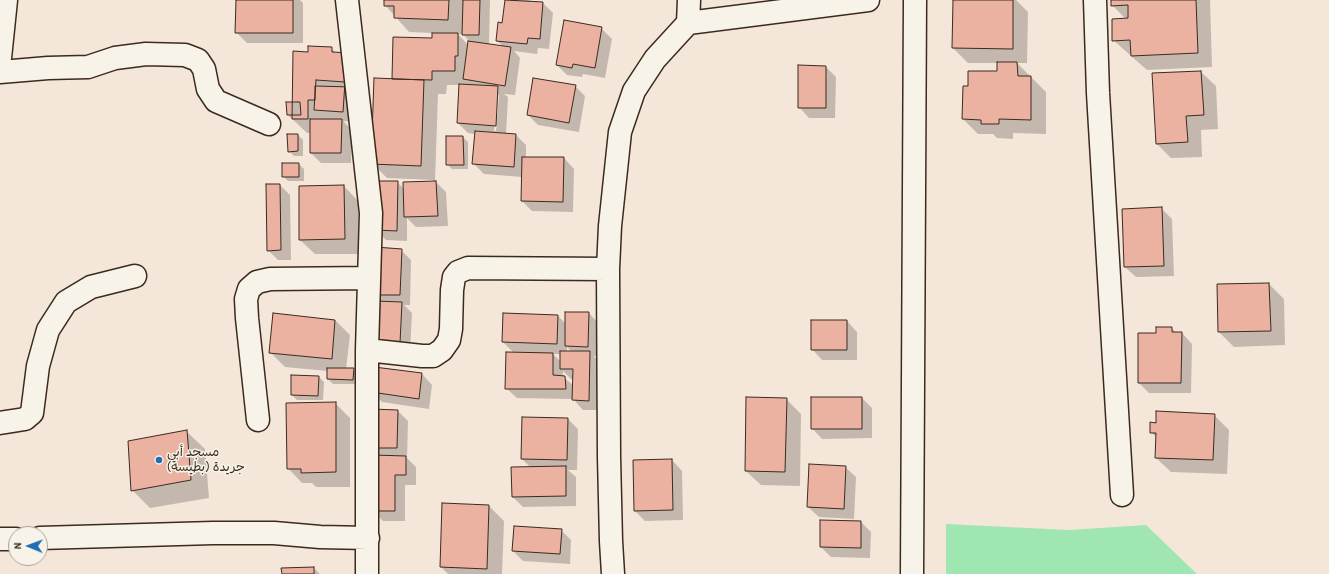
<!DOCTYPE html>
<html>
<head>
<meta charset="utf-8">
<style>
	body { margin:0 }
	#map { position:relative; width:1329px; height:574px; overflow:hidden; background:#f5e6da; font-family:"Patrick Hand",sans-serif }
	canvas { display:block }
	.north { position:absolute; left:8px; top:526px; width:40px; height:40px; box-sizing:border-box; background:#f7f3e8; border:1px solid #aca397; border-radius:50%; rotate:271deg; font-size:11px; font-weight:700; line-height:16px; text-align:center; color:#3b2a1e }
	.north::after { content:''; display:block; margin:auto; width:14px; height:18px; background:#1f6fb2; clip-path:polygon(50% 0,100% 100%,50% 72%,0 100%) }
</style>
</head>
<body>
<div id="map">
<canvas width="1329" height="574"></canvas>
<div class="north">N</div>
</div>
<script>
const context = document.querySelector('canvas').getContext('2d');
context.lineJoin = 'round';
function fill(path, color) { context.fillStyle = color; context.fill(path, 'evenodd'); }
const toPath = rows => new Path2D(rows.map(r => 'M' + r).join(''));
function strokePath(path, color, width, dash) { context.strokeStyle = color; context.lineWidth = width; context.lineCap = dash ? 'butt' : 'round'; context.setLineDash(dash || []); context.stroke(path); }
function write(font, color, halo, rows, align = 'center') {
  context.font = font + ' "Patrick Hand","Playpen Sans Arabic",sans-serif'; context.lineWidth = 3; context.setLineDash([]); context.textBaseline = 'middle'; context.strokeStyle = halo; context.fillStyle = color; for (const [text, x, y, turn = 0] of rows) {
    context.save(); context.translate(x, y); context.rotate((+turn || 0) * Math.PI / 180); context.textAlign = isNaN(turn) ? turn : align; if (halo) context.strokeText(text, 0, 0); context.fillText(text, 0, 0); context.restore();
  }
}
const green = toPath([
	[946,524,1069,530,1146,525,1197,574,946,574]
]);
const shadow = toPath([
	[237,0,300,0,303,3,303,43,247,43,236,32],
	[385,0,490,0,489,45,504,47,497,41,503,24,506,0,527,0,543,3,553,13,549,49,538,48,537,54,514,51,520,58,515,95,504,94,508,97,506,134,516,135,526,145,526,158,564,158,574,169,573,212,532,211,522,201,522,177,484,174,474,164,475,134,468,133,458,123,460,85,447,85,446,94,438,94,435,181,446,192,448,226,416,227,407,218,407,241,386,240,376,230,397,182,404,189,433,182,433,180,387,178,372,163,393,80,433,39,433,33,409,32,385,5],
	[458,34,463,34,469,41,468,45],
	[497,95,499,95,496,131,494,131],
	[954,0,1016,0,1028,12,1027,63,1017,63,1046,92,1046,134,1013,133,1013,139,997,138,993,134,978,134,963,119,964,87,969,87,998,72,998,63,968,63,953,48],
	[1112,0,1210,0,1212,67,1147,70,1113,40,1126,19,1112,5],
	[601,28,612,39,605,78,583,74,582,77,567,75,557,65],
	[331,48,337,54,352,54,366,69,366,101,353,122,343,121,352,130,351,163,321,163,311,153,311,133,307,133,288,115,309,53],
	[826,67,836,77,835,118,809,118,799,107],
	[1201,72,1216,86,1218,129,1201,130,1202,157,1171,158,1157,144],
	[575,86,585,96,579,132,538,125,528,115],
	[298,135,303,140,303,156,294,156,289,151],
	[463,137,468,142,468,169,452,169,447,164],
	[299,164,304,169,304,181,288,181,283,176],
	[280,185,290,195,291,260,278,260,268,250],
	[344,186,358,201,359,254,315,254,300,240],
	[1162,209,1172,219,1174,276,1136,277,1125,267,1123,210],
	[401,250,411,260,410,305,404,305,412,313,410,352,385,351,382,302,374,294],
	[1269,284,1284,299,1285,345,1234,347,1219,332],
	[589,313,599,324,598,356,594,356,600,363,599,410,583,410,573,399,517,398,506,388,514,353,503,342,558,316,566,324],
	[567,347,572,352,567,352],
	[553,354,561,354,561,362],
	[563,371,571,379,573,379,573,385,563,377],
	[274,315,335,320,350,335,346,369,354,369,359,374,358,384,333,384,328,379,328,371,285,367,270,352],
	[812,321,847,321,857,332,857,360,822,360,812,349],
	[1172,328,1176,333,1182,333,1192,344,1191,393,1149,393,1139,383,1157,334],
	[422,374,432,385,429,409,382,402,372,392],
	[319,377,324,382,323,400,297,400,292,395],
	[862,398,872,408,872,438,822,439,812,428],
	[786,399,801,414,800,486,761,485,746,471],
	[335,403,350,418,350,487,316,487,312,483,302,483,288,468],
	[398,411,408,421,407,458,416,467,416,485,405,485,405,521,383,521,373,511,380,456,371,447],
	[1214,415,1229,430,1227,474,1171,472,1156,458,1157,438,1151,432,1157,424],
	[568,419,578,429,577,470,568,470,576,477,576,506,523,507,513,497,531,468,522,459],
	[186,431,205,449,209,498,150,508,132,490],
	[672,460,682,471,683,520,645,521,635,511],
	[845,467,856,477,854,519,819,517,808,507],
	[443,505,489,506,504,521,502,574,448,574,441,567],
	[861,522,871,532,870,558,831,557,821,547],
	[561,530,571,540,570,564,523,561,513,551],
	[314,568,320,574,283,574]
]);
const building = toPath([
	[236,0,293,0,293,33,235,33,236,0],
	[384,0,449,0,448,20,394,18,394,6,384,6,384,0],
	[463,0,480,0,479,35,462,35,463,0],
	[505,0,543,2,540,39,528,38,527,44,496,41,498,22,502,23,505,0],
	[953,0,1013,0,1013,49,952,48,953,0],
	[1111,0,1196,0,1198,53,1131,56,1130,40,1112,41,1112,19,1128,18,1128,5,1111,6,1111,0],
	[564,20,602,27,595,68,573,64,572,68,556,65,564,20],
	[432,33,458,33,458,56,455,56,455,71,432,71,432,80,392,79,393,37,432,38,432,33],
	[468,41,511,47,505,86,463,79,468,41],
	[308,46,332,47,332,52,352,53,352,87,315,86,315,100,308,100,308,119,292,119,293,51,308,52,308,46],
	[997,62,1017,62,1018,76,1031,76,1031,120,999,119,999,124,981,124,981,120,962,119,963,86,968,86,968,71,997,71,997,62],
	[798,65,826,66,826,108,798,108,798,65],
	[1201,71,1204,115,1186,116,1188,142,1156,144,1152,73,1201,71],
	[374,78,424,80,421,166,371,164,374,78],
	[533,78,576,85,569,123,527,115,533,78],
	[316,80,345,82,343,112,314,110,316,80],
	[459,84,498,86,496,126,457,123,459,84],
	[286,102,300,102,301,115,287,115,286,102],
	[310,119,342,119,341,153,310,153,310,119],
	[475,131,516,134,514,167,472,164,475,131],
	[287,134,298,134,298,151,288,152,287,134],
	[446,136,463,136,464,165,446,165,446,136],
	[522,157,564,157,563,202,521,201,522,157],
	[282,163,299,163,299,177,282,177,282,163],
	[376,181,398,181,397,231,375,230,376,181],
	[436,181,438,216,404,217,403,182,436,181],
	[266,184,280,184,281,250,267,251,266,184],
	[344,185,345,239,299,240,299,186,344,185],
	[1162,207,1164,266,1124,267,1122,209,1162,207],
	[375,247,402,249,400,295,373,295,375,247],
	[1269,283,1271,331,1218,332,1217,284,1269,283],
	[375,301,402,302,400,343,374,341,375,301],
	[565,312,589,312,588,347,565,346,565,312],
	[273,313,335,320,332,359,269,353,273,313],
	[503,313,558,315,557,344,502,342,503,313],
	[811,320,847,320,847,350,811,350,811,320],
	[1156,327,1172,327,1172,332,1182,332,1181,383,1138,383,1138,333,1156,333,1156,327],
	[560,351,590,351,589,401,572,400,573,369,560,369,560,351],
	[506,352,553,353,553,375,565,376,566,389,505,389,506,352],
	[374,367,422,373,419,399,371,392,374,367],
	[327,368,354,368,353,380,327,379,327,368],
	[291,375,319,376,318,396,291,395,291,375],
	[746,397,787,398,785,472,745,471,746,397],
	[811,397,862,397,862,429,811,429,811,397],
	[336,402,336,472,301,473,301,469,287,469,286,403,336,402],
	[371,409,398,410,397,448,370,448,371,409],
	[1156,411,1215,414,1213,460,1155,458,1156,433,1150,433,1150,422,1156,423,1156,411],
	[522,417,568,418,567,460,521,459,522,417],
	[187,430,191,480,131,491,128,441,187,430],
	[372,455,406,456,406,475,395,475,395,511,372,511,372,455],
	[672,459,673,510,634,511,633,460,672,459],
	[809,464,846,466,844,509,807,507,809,464],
	[566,466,566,496,512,497,511,467,566,466],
	[442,503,489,505,487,569,440,567,442,503],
	[820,520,861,521,861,548,820,547,820,520],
	[514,526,562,529,560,554,512,551,514,526],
	[314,567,314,574,282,574,281,568,314,567]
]);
const minor = toPath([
	[347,0,371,213,367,350,367,574],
	[689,0,688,23,868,0],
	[1095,0,1098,93,1122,495],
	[0,72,48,68,88,67,115,58,146,54,185,55,198,60,204,69,208,89,216,101,269,124],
	[367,350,422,356,433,356,442,350,449,340,451,329,452,290,454,277,458,272,468,268,608,269],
	[258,420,247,318,246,299,249,289,257,282,270,279,369,278],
	[0,423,25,419,32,413,38,366,48,330,66,302,91,287,135,276],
	[40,538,213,533,274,533,320,537,368,538],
	[0,539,16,539],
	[613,574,611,541,609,457,608,269,610,226,620,132,634,91,655,59,688,23],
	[912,574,915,0]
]);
const major = toPath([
	[0,58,6,0]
]);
const markers = [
	[159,460,4,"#1f6fb2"]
];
const poiNames = [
	["مسجد أبي",167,453],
	["جريدة (بطيسة)",167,468]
];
fill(green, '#a0e6b2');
fill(shadow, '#0003');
fill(building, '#ebb2a2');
strokePath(building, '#3b2a1e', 1);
strokePath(minor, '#3b2a1e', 25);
strokePath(major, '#3b2a1e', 25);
strokePath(minor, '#f7f3e8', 22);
strokePath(major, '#f7f3e8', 22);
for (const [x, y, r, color] of markers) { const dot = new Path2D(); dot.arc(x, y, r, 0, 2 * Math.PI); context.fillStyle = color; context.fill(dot); strokePath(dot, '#f7f3e8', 1.5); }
write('13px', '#3b2a1e', '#f7f3e8', poiNames, 'left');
</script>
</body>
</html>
